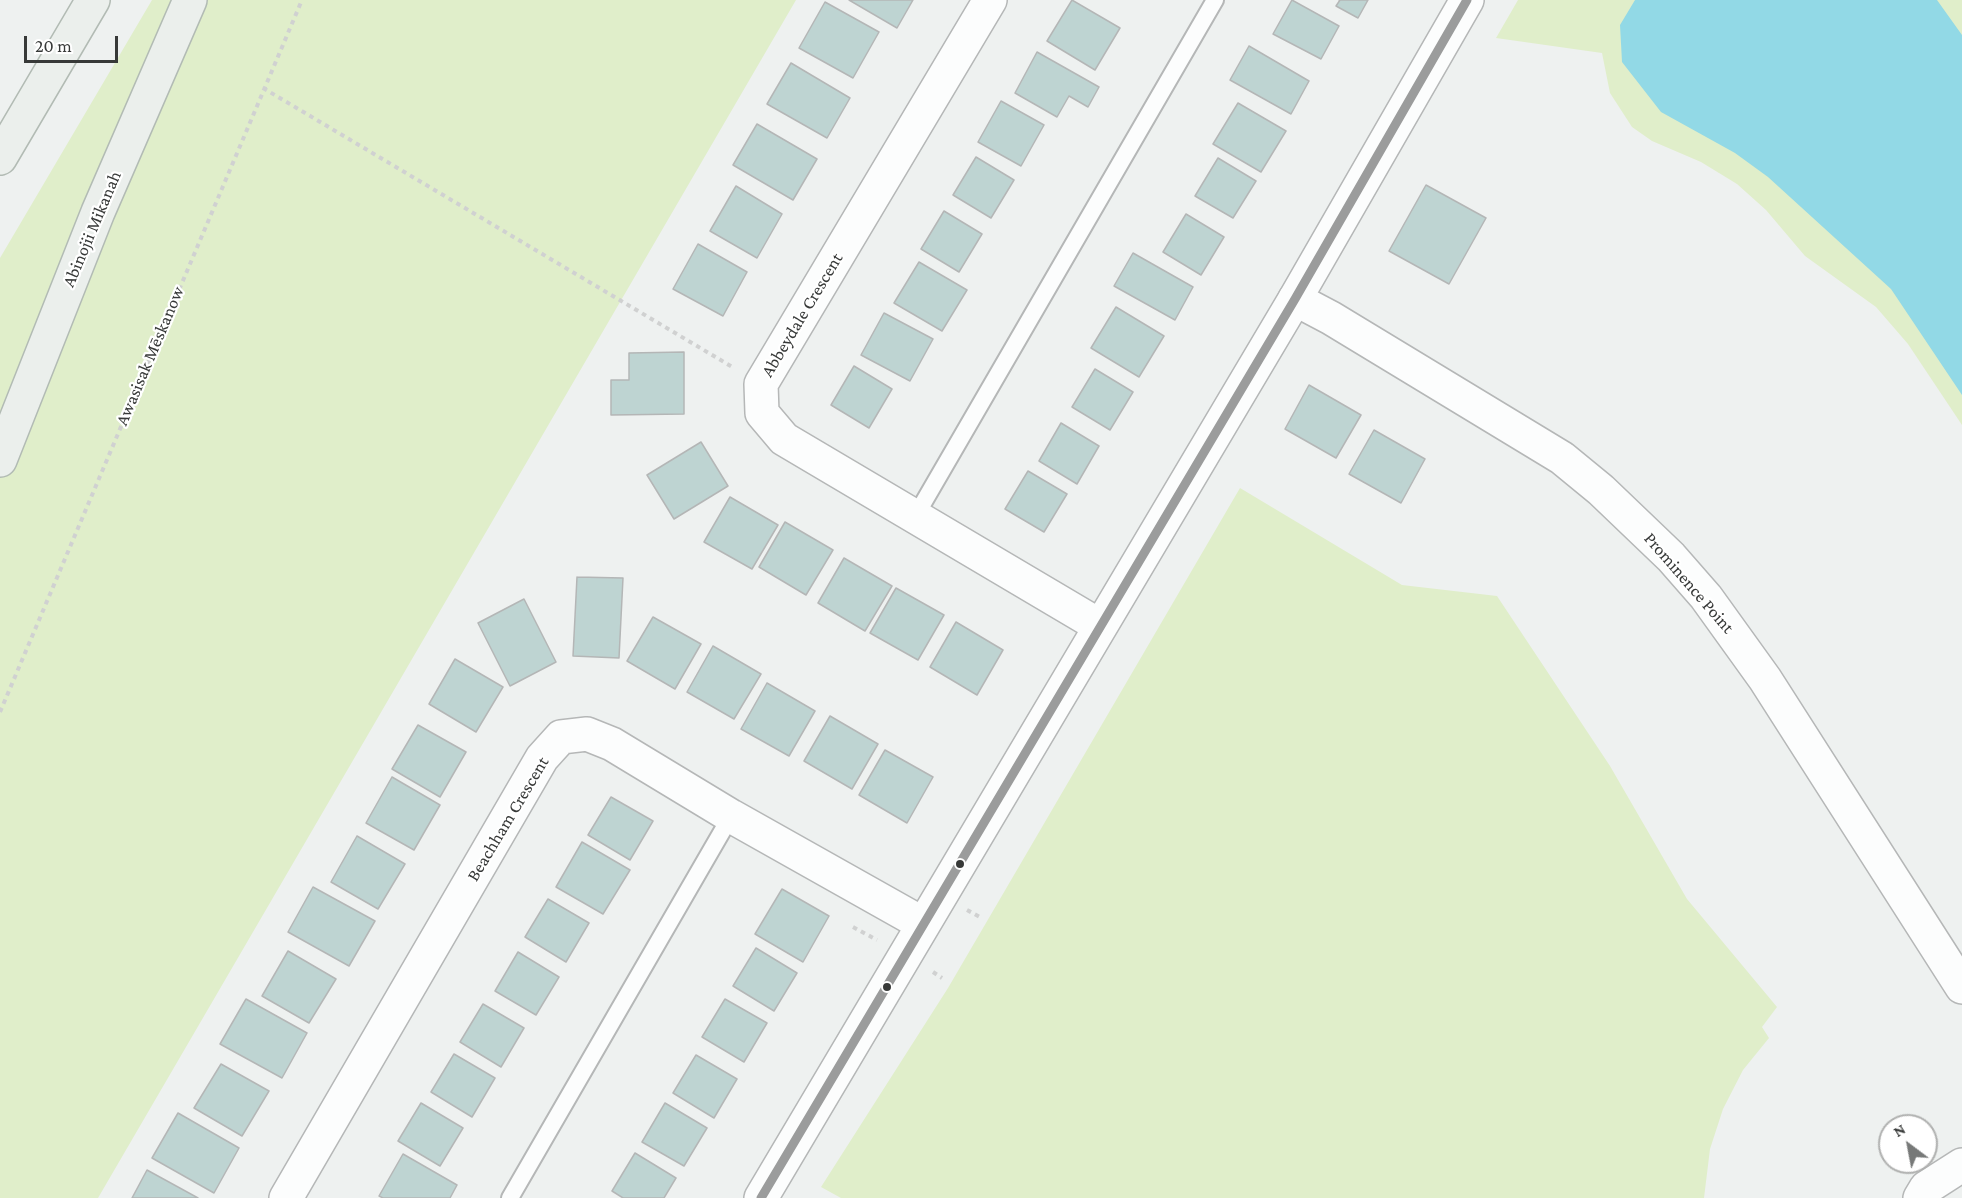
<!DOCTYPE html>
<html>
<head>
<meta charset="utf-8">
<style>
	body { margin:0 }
	#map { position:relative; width:1962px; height:1198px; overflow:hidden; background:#eef1f0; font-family:"Crimson Pro",serif }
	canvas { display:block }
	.north { position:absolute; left:1878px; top:1114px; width:60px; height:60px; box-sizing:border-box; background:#fff; border:2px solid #afb0af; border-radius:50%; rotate:328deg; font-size:16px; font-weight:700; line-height:24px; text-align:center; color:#373938 }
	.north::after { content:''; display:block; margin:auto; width:21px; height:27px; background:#777978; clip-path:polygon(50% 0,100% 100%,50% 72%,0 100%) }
	.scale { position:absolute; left:24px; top:36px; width:94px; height:27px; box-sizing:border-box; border:3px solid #373938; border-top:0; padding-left:8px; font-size:18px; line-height:21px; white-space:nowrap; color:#373938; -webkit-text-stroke:4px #fff; paint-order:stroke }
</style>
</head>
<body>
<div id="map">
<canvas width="1962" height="1198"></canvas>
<div class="north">N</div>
<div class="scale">20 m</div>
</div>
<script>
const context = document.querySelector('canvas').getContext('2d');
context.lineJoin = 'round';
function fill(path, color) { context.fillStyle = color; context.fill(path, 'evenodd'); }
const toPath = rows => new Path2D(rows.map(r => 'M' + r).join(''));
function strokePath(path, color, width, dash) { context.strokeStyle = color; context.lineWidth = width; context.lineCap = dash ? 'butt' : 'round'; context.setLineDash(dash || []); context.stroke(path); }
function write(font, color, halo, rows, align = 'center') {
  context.font = font + ' "Crimson Pro",serif'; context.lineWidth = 4.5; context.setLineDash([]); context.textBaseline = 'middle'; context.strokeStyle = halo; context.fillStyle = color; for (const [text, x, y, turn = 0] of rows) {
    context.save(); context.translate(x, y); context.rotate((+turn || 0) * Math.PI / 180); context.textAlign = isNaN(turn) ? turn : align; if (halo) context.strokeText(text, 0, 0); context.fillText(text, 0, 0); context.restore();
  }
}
const green = toPath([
	[152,0,796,0,98,1198,0,1198,0,258],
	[1518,0,1962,0,1962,425,1908,344,1876,307,1805,256,1766,210,1737,184,1701,162,1652,141,1632,127,1610,93,1602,53,1496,38],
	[1240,488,1402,585,1497,596,1610,766,1687,899,1777,1007,1762,1027,1769,1038,1743,1070,1723,1109,1710,1149,1704,1198,841,1198,821,1187,948,988]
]);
const water = toPath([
	[1635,0,1937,0,1962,35,1962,395,1891,289,1768,177,1735,153,1661,112,1622,62,1620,25]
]);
const building = toPath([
	[849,0,913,0,897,28,849,0],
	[1072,0,1120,28,1095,70,1047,41,1072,0],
	[1292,0,1339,26,1321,59,1273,34,1292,0],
	[1340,0,1339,0,1368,0,1358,18,1336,6,1340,0],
	[825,2,879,32,853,78,799,48,825,2],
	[1249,46,1309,81,1291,114,1230,80,1249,46],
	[1037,52,1099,87,1088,107,1069,96,1057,117,1015,93,1037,52],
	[791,63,850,98,827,138,767,104,791,63],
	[1001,101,1044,125,1021,166,978,142,1001,101],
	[1238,103,1286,131,1261,172,1213,144,1238,103],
	[757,124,817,159,793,200,733,165,757,124],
	[976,157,1014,180,991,218,953,195,976,157],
	[1218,158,1256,181,1233,218,1195,196,1218,158],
	[1426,185,1486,218,1449,284,1389,251,1426,185],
	[736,186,782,214,757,258,710,231,736,186],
	[944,211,982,234,959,272,921,249,944,211],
	[1186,214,1224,237,1201,275,1163,252,1186,214],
	[698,244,747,272,723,316,673,289,698,244],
	[1133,253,1193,287,1175,320,1114,286,1133,253],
	[919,262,967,290,942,331,894,303,919,262],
	[1116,307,1164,336,1139,377,1091,348,1116,307],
	[884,313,933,339,910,381,861,355,884,313],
	[684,352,684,414,611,415,611,380,629,380,629,353,684,352],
	[854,366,892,389,869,428,831,405,854,366],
	[1095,369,1133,392,1110,430,1072,407,1095,369],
	[1309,385,1361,415,1336,458,1285,429,1309,385],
	[1061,423,1099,446,1077,484,1039,461,1061,423],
	[1374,430,1425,459,1401,503,1349,474,1374,430],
	[701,442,728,486,674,519,647,475,701,442],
	[1028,471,1067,494,1044,532,1005,509,1028,471],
	[730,497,778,525,752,569,704,542,730,497],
	[785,522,833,550,806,595,759,567,785,522],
	[844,558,892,586,865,631,818,603,844,558],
	[577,577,623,578,619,658,573,656,577,577],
	[896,588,944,615,918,660,870,633,896,588],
	[524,599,556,662,510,686,478,623,524,599],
	[653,617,701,644,675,689,627,661,653,617],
	[956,622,1003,650,977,695,930,667,956,622],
	[713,646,761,674,734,719,687,692,713,646],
	[455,659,503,687,476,732,429,704,455,659],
	[767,683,815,711,789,756,741,729,767,683],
	[830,716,878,744,852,789,804,761,830,716],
	[418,725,466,752,440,797,392,769,418,725],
	[885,750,933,777,907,823,859,795,885,750],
	[392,777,440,805,414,850,366,823,392,777],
	[611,797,653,821,630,860,588,835,611,797],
	[357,836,405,864,378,909,331,882,357,836],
	[582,842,630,870,603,914,556,887,582,842],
	[313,887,375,921,349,966,288,932,313,887],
	[782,889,829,916,803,962,755,934,782,889],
	[548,899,589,923,566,962,525,937,548,899],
	[756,948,797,973,774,1011,733,986,756,948],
	[288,951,336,979,309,1023,262,996,288,951],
	[518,952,559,977,536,1015,495,991,518,952],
	[246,999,307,1033,282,1078,220,1044,246,999],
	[725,999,767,1023,744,1062,702,1037,725,999],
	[483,1004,524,1028,501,1067,460,1042,483,1004],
	[454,1054,495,1078,472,1117,431,1092,454,1054],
	[696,1055,737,1079,714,1118,673,1093,696,1055],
	[221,1064,269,1091,242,1136,194,1108,221,1064],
	[421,1103,463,1128,440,1166,398,1141,421,1103],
	[665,1103,707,1128,684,1166,642,1142,665,1103],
	[178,1113,239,1148,214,1193,152,1158,178,1113],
	[635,1153,676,1178,664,1198,623,1198,612,1191,635,1153],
	[403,1154,457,1185,450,1198,383,1198,379,1196,403,1154],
	[147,1170,198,1198,132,1198,147,1170]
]);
const path = toPath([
	[263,88,734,368],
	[0,712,302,0],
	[967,910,980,917],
	[853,927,877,940],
	[933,972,942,978]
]);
const service = toPath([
	[915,517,1215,0],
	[510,1198,731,816]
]);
const minor = toPath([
	[990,0,761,384,762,413,784,439,1100,626],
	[1295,299,1331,318,1562,458,1601,490,1671,557,1706,597,1765,679,1962,987],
	[286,1198,542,758,561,737,587,734,612,744,731,816,923,924],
	[1920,1198,1926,1188,1962,1165]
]);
const tertiary = toPath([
	[761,1198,1295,299,1467,0]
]);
const primary = toPath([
	[0,158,93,0],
	[0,460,98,212,190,0]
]);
const bus1 = toPath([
	[761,1198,1295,299,1467,0]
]);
const markers = [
	[960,864,5,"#373938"],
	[887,987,5,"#373938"]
];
const streetNames = [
	["Abinojii Mikanah",92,229,-67],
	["Abbeydale Crescent",802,315,-59],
	["Awasisak Mēskanow",150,356,-67],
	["Prominence Point",1689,583,49],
	["Beachham Crescent",508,819,-59]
];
fill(green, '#e0eeca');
fill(water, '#92d9e6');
fill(building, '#bed4d2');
strokePath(building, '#b4b6b6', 1.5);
strokePath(service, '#b5b7b7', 20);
strokePath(minor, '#b5b7b7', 36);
strokePath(tertiary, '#b5b7b7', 36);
strokePath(primary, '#b2bbb4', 36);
strokePath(path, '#d0d1d1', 4, [4.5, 4.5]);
strokePath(service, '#fcfdfd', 16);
strokePath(minor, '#fcfdfd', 33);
strokePath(tertiary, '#fcfdfd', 33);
strokePath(primary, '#ebefec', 33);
strokePath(bus1, '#9b9c9c', 9);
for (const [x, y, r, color] of markers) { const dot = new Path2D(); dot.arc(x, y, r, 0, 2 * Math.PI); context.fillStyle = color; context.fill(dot); strokePath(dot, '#fff', 2); }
write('18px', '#373938', '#fff', streetNames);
</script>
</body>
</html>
